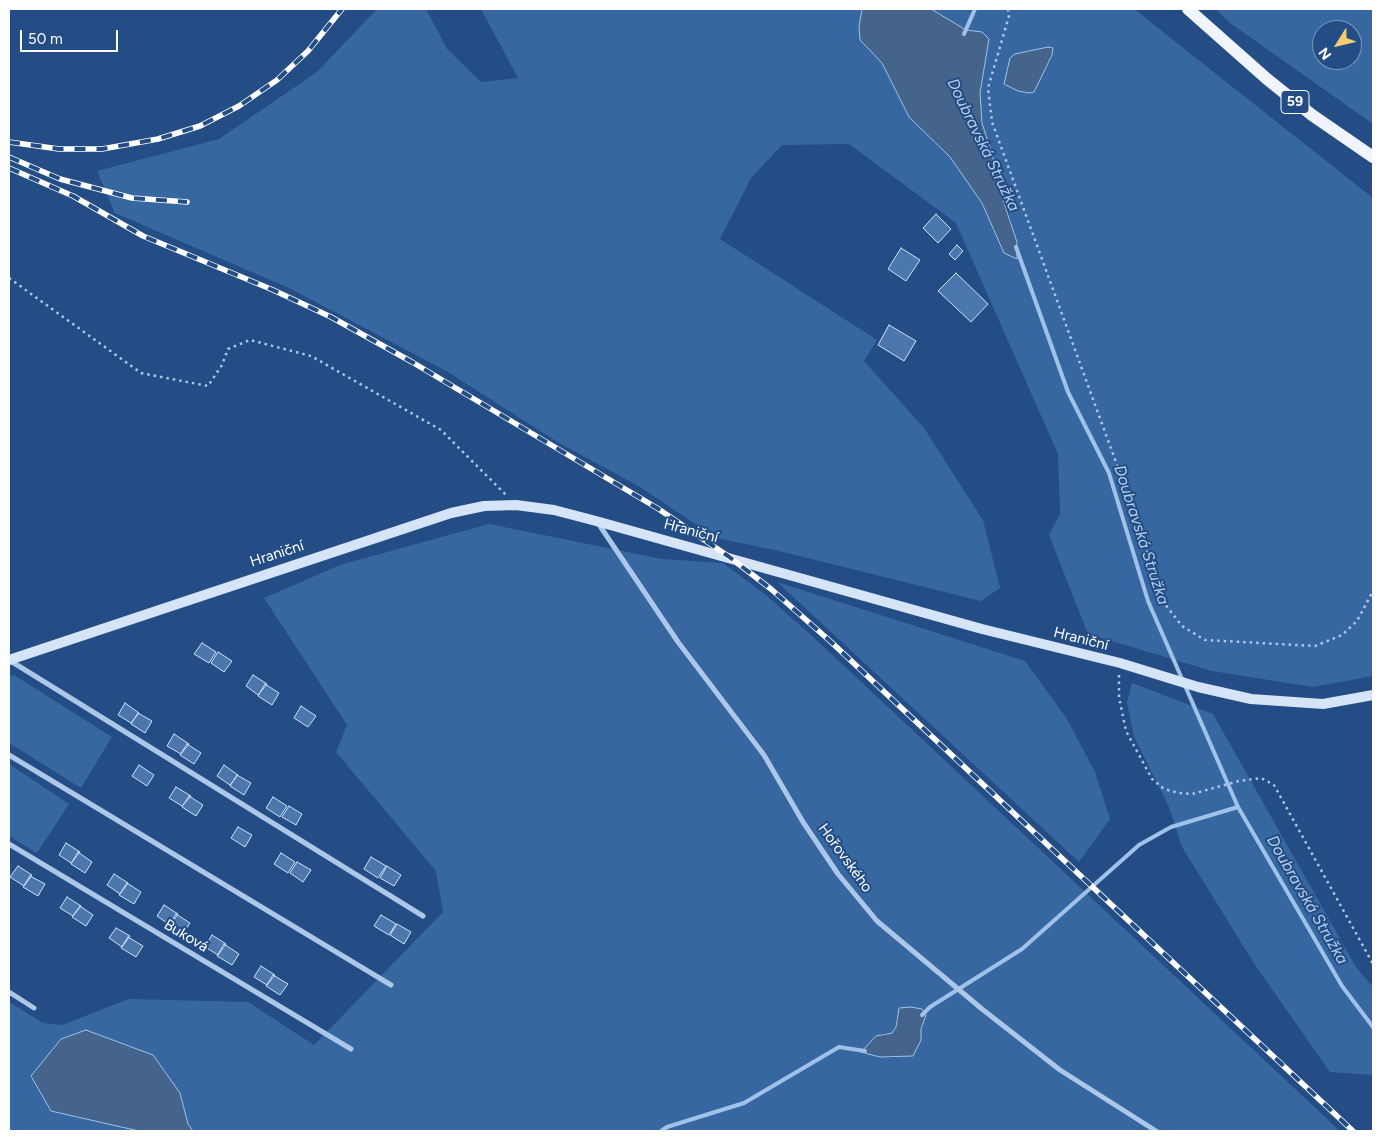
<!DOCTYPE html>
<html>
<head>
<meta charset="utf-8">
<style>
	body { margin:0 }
	#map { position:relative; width:1382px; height:1140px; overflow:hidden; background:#234d84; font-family:Figtree,sans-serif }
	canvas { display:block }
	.frame { position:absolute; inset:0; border:10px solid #fff; pointer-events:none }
	.north { position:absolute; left:1312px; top:20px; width:50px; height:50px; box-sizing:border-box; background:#234d84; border:1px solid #7b94b5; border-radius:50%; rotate:234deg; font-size:14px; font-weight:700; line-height:20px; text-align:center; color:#fff }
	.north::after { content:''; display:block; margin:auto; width:18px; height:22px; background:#f3cd6f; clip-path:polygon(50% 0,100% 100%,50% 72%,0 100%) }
	.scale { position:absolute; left:20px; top:30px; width:98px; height:22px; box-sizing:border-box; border:2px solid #fff; border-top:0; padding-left:6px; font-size:15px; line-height:18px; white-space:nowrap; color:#fff; -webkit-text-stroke:4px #234d84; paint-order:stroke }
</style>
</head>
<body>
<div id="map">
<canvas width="1382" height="1140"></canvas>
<div class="frame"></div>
<div class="north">N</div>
<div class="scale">50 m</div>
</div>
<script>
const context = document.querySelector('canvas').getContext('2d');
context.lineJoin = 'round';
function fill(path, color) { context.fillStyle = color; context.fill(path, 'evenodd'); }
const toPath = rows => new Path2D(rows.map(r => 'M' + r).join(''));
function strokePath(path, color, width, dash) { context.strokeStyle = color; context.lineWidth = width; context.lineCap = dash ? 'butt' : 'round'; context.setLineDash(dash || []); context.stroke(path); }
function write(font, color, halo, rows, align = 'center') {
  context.font = font + ' Figtree,sans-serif'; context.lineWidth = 4; context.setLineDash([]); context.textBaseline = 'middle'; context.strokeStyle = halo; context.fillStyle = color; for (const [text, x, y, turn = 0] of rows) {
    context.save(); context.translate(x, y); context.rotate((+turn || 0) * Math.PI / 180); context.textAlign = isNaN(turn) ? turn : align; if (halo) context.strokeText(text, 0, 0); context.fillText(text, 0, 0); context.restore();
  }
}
const green = toPath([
	[377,9,426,9,447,49,481,82,518,78,481,9,862,9,859,27,860,40,882,63,909,117,950,157,982,203,1004,253,1017,258,1017,242,982,123,980,93,989,39,982,32,966,30,931,9,1134,9,1373,198,1373,676,1313,687,1212,671,1088,634,1049,535,1060,514,1058,454,956,223,849,144,782,145,751,178,720,239,877,340,864,361,924,428,983,520,1000,588,981,601,775,550,716,538,640,487,559,443,448,372,291,289,115,213,97,171,219,139,317,72],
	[1048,47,1053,48,1052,55,1034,92,1015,54],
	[1216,9,1373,9,1373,124,1230,23],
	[1322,30,1352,30,1352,60,1322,60],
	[489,524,662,559,723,563,766,595,824,647,1340,1131,193,1131,188,1124,180,1093,61,1039,31,1076,51,1111,139,1131,9,1131,9,1002,43,1023,62,1025,129,999,248,1002,314,1045,443,912,436,871,336,752,347,725,264,598,340,565],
	[926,1015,921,1029,921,1040,895,1058,880,1057,862,1052,883,1033,892,1033,896,1027,896,1018],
	[777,582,1025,661,1067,719,1095,772,1110,819,1079,862],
	[14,675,112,737,81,788,9,743,9,676],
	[1132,683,1213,714,1356,967,1373,987,1373,1075,1330,1072,1255,965,1182,847,1169,807,1134,737,1127,703],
	[9,764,69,804,37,853,9,836]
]);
const water = toPath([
	[862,9,931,9,966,30,982,32,989,39,980,93,982,123,992,154,1001,194,1017,242,1017,259,1004,253,982,203,950,157,909,117,882,63,860,40,859,27,862,9],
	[1048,47,1053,48,1052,55,1034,92,1029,93,1018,91,1004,84,1010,58,1015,54,1048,47],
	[911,1007,922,1009,926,1015,921,1029,921,1040,913,1056,880,1057,861,1052,876,1036,892,1033,896,1027,899,1008,911,1007],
	[86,1030,153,1055,180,1093,188,1124,193,1131,139,1131,51,1111,31,1076,61,1039,86,1030]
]);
const stream = toPath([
	[964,34,975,9],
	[1016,247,1068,392,1109,473,1148,601,1238,807,1342,986,1373,1027],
	[922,1015,930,1007,1022,949,1139,845,1171,827,1238,807],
	[661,1131,667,1127,744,1103,839,1047,865,1051]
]);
const building = toPath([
	[936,214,951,229,938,243,923,228,936,214],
	[957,245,963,251,955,260,949,254,957,245],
	[901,248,920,260,906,281,888,269,901,248],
	[956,273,988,304,971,322,938,291,956,273],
	[889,325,916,341,904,361,878,345,889,325],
	[202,643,216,652,209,663,194,654,202,643],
	[218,652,232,661,224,672,211,663,218,652],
	[253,675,267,684,258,695,246,686,253,675],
	[265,684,279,693,272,705,258,696,265,684],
	[125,703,139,713,131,723,118,715,125,703],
	[301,706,316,716,308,727,294,718,301,706],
	[138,713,152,721,145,733,131,724,138,713],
	[174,734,189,744,181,754,167,746,174,734],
	[187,744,201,753,194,764,180,755,187,744],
	[139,765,154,775,147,786,132,776,139,765],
	[224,765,238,775,230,785,217,776,224,765],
	[237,775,251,783,244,795,230,786,237,775],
	[176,787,191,796,182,806,169,798,176,787],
	[189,796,203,805,196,816,182,807,189,796],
	[273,797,287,806,280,817,266,808,273,797],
	[289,806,302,814,296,825,282,817,289,806],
	[238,827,252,835,245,847,231,838,238,827],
	[66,843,80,852,71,863,59,855,66,843],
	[78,852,92,862,85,873,71,864,78,852],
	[281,853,295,862,288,873,274,864,281,853],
	[371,857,386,866,378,878,364,869,371,857],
	[297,862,311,870,303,882,290,873,297,862],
	[18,866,32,875,24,886,10,877,18,866],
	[387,866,401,875,394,886,380,878,387,866],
	[114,874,128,883,120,894,107,885,114,874],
	[30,876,45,884,38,896,23,887,30,876],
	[127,883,141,892,134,904,119,895,127,883],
	[67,897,81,906,73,916,60,908,67,897],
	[164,905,178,914,170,925,157,916,164,905],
	[80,906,93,915,86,926,72,917,80,906],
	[176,914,190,923,183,934,169,926,176,914],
	[381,915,396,924,389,935,374,926,381,915],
	[397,924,411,932,404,944,390,935,397,924],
	[116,928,130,936,122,947,109,938,116,928],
	[212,935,226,944,218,955,205,947,212,935],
	[128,937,143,946,136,957,121,948,128,937],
	[224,944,239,954,232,965,217,956,224,944],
	[261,966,275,975,267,985,254,977,261,966],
	[273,975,288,984,280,995,266,986,273,975]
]);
const path = toPath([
	[1008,9,1009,16,988,88,992,122,1121,476,1164,603,1182,626,1205,640,1315,646,1342,635,1357,621,1373,591],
	[9,278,141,373,208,386,222,365,228,349,250,340,311,356,441,430,506,495],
	[1119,675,1119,697,1126,731,1152,779,1164,789,1179,793,1192,794,1239,781,1261,778,1274,785,1373,964]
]);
const street = toPath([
	[598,523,678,642,764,755,803,822,838,874,877,921,982,1009,1060,1070,1156,1131],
	[9,660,423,916],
	[9,755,391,985],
	[9,844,351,1049],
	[9,992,34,1008]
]);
const secondary = toPath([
	[9,660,451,513,484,506,516,505,554,510,596,521,982,629,1120,663,1198,687,1251,699,1323,704,1373,695]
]);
const primary = toPath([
	[1188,9,1267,79,1312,115,1373,157]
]);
const rail = toPath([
	[9,142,59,149,102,149,158,139,200,126,239,106,277,80,308,51,342,9],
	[9,157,60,179,132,198,187,202],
	[9,168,73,196,143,236,273,290,331,317,412,362,657,508,728,556,771,589,830,641,1353,1131]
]);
const shields = [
	[1295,102,28]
];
const shieldNames = [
	["59",1295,102]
];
const streetNames = [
	["Hraniční",691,531,15],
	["Hraniční",277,554,-18],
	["Hraniční",1081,639,14],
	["Hořovského",845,858,54],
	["Buková",186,936,31]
];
const waterNames = [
	["Doubravská Stružka",983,145,64],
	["Doubravská Stružka",1141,535,72],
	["Doubravská Stružka",1307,900,60]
];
fill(green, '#3767a1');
fill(water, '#45648b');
strokePath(water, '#a0c2e9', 1);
strokePath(stream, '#a0c2e9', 4);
fill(building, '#4b77ac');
strokePath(building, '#d0e1f6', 1);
strokePath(path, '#acc7e8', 2.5, [2.5, 4]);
strokePath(street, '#acc7e8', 5);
strokePath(secondary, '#d6e4f7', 10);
strokePath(primary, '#eff4fe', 12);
strokePath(rail, '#fff', 5.5);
strokePath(rail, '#234d84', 4, [11]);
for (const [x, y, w] of shields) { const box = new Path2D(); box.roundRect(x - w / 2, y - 11.5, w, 23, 4); context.fillStyle = '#234d84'; context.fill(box); strokePath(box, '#fff', 1); }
write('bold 14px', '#fff', null, shieldNames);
write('15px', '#fff', '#234d84', streetNames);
write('italic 16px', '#b8d1f0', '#234d84', waterNames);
</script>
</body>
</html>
